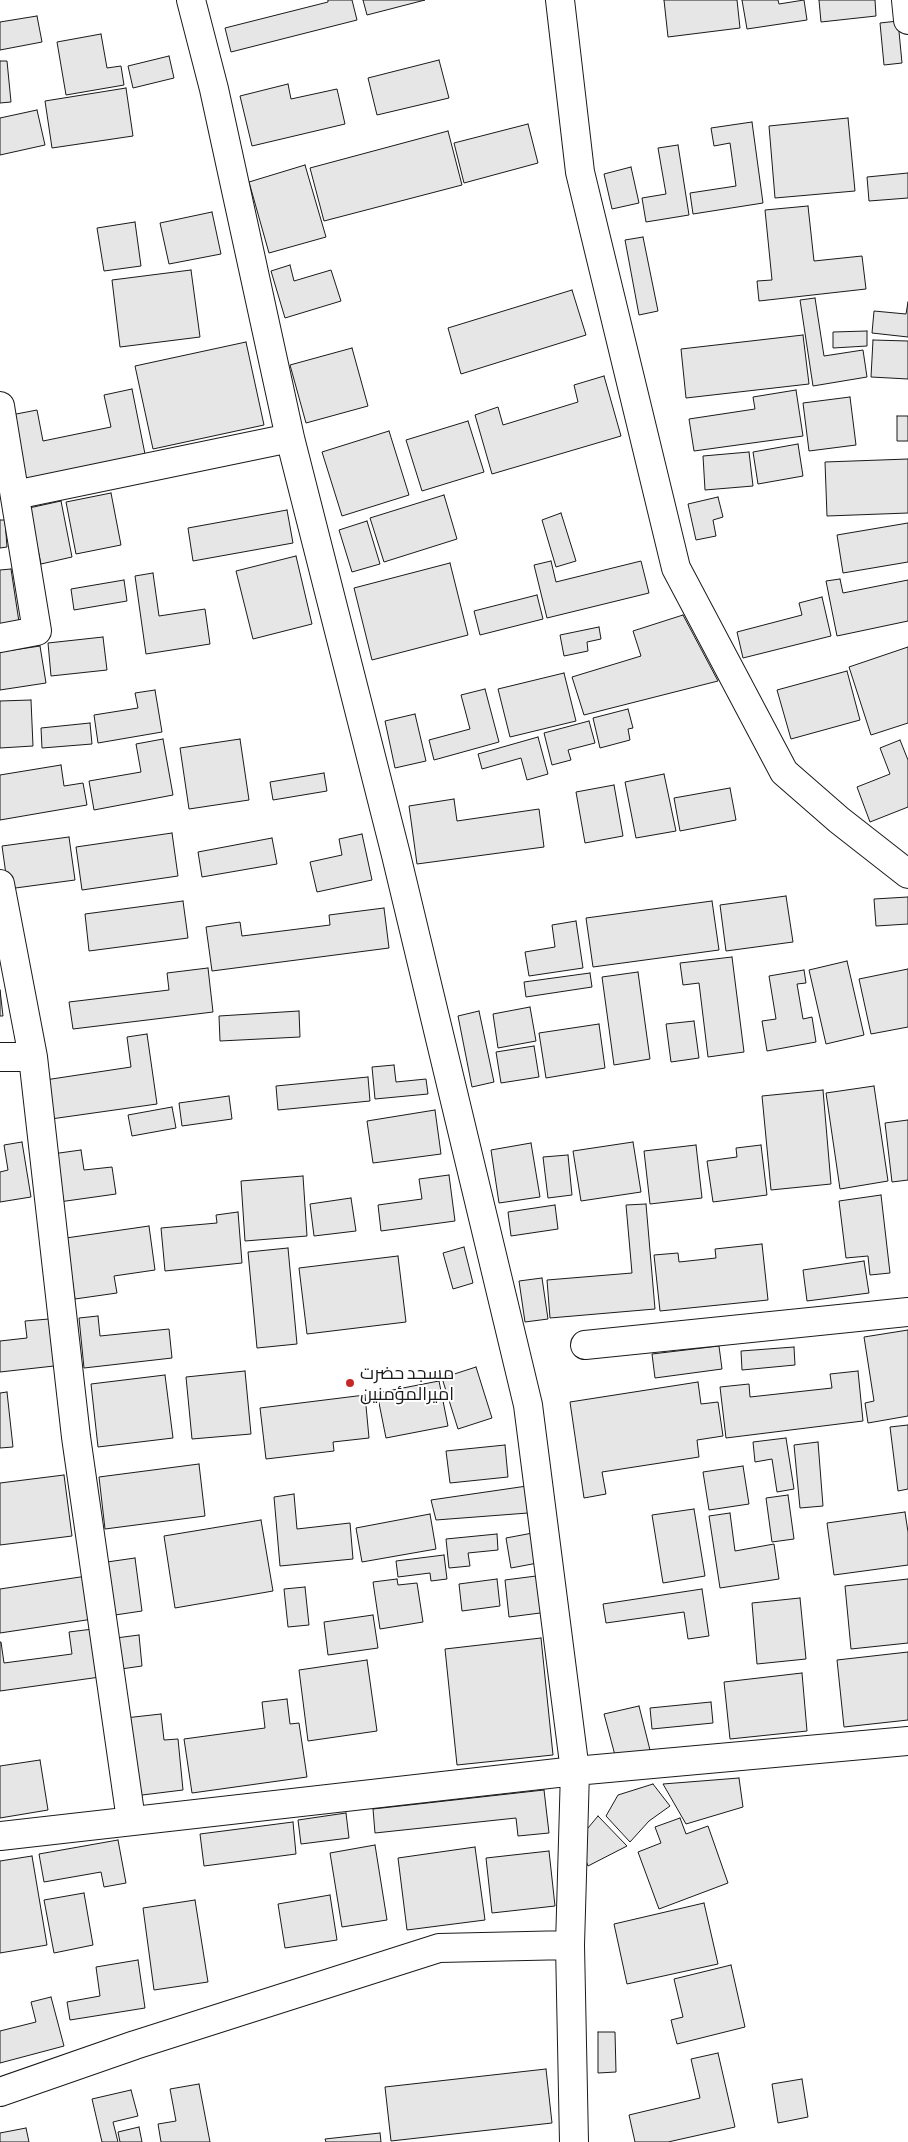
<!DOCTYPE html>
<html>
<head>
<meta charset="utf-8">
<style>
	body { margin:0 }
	canvas { display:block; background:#fff }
</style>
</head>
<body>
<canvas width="908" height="2142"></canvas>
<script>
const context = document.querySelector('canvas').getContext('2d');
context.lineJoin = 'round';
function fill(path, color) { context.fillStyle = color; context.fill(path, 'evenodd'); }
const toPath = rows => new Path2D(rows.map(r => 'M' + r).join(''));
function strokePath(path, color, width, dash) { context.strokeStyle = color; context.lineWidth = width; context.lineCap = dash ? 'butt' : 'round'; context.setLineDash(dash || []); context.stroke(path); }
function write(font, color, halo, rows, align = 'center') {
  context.font = font + ' "Asap Condensed",Cairo,sans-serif'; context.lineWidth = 4; context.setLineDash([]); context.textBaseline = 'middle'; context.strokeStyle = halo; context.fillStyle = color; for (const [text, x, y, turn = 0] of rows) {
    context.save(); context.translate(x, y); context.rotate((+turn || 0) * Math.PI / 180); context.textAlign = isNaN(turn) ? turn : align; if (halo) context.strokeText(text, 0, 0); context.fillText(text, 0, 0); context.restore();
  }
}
const building = toPath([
	[328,0,352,0,357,20,231,52,225,28,328,2,328,0],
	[363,0,425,0,367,15,363,0],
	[664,0,737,0,740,28,668,37,664,0],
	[742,0,778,0,779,4,804,0,807,20,747,29,742,0],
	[819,0,875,0,876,16,821,22,819,0],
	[37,16,42,42,0,50,0,22,37,16],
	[898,21,902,63,884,65,880,23,898,21],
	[101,34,107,68,121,66,124,85,66,95,57,42,101,34],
	[169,56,174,78,133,88,128,66,169,56],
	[439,60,449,98,377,115,368,78,439,60],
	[0,61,7,61,11,102,0,103,0,61],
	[288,84,291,99,337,89,345,124,252,146,240,96,288,84],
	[126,88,133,136,52,148,45,101,126,88],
	[37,110,45,145,0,155,0,118,37,110],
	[848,118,855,191,775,198,769,126,848,118],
	[752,122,763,203,693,214,690,193,736,186,730,143,714,146,711,128,752,122],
	[528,124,538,163,464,183,454,143,528,124],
	[448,131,462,185,324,221,310,168,448,131],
	[678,145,689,215,646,222,642,198,666,194,658,148,678,145],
	[305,165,326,237,269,253,249,182,305,165],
	[631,167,639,203,612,209,604,174,631,167],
	[908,173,908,198,869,201,867,177,908,173],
	[808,206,814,261,862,256,866,289,759,301,757,281,772,280,765,210,808,206],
	[212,212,221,254,169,264,160,223,212,212],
	[135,222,141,266,104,271,97,228,135,222],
	[643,237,658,311,639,315,625,240,643,237],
	[290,265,294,281,331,270,341,301,285,318,271,271,290,265],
	[191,270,200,337,120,347,112,280,191,270],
	[572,290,586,335,461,374,448,328,572,290],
	[815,298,824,356,863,350,867,377,813,386,800,300,815,298],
	[908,302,908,337,872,333,874,311,906,314,908,302],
	[867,331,867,346,833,348,833,332,867,331],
	[803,335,809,384,686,398,681,349,803,335],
	[873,340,908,341,908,379,871,377,873,340],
	[246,342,264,425,153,449,135,366,246,342],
	[352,348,368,406,306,423,290,365,352,348],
	[604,376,621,436,492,474,475,415,498,407,503,425,578,402,574,385,604,376],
	[132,389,145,454,24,480,11,415,37,410,43,441,111,427,104,395,132,389],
	[796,390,803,436,694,451,689,419,755,409,753,397,796,390],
	[850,397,856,445,809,451,803,403,850,397],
	[897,416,908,416,908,441,897,441,897,416],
	[468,421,484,472,422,491,406,440,468,421],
	[389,431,409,495,342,516,322,452,389,431],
	[798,444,803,476,758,484,753,452,798,444],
	[749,452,753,486,705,490,703,456,749,452],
	[908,459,908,513,827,516,825,462,908,459],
	[111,493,121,545,76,554,66,502,111,493],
	[444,495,457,539,384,562,370,518,444,495],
	[718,497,723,517,713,520,716,536,696,540,688,504,718,497],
	[61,501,72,557,41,564,29,508,61,501],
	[287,510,293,543,193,561,188,528,287,510],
	[561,513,576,561,556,567,542,520,561,513],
	[0,520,5,520,7,547,0,548,0,520],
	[367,521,380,564,352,572,339,530,367,521],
	[908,523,908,562,843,573,837,535,908,523],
	[296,556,312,624,253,639,236,571,296,556],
	[551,561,556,582,641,561,649,593,547,618,534,565,551,561],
	[450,563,468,635,372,660,354,588,450,563],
	[11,569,19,622,0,625,0,570,11,569],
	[153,573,159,616,205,609,210,644,146,654,135,576,153,573],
	[840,579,843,593,908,580,908,621,837,636,826,581,840,579],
	[124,580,127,601,74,610,71,589,124,580],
	[537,595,543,619,480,635,474,611,537,595],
	[822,597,831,636,743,658,737,632,802,615,799,603,822,597],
	[683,615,718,681,584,715,572,677,641,656,633,631,683,615],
	[599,627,601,639,587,642,588,651,564,656,560,635,599,627],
	[103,637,107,670,51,676,48,643,103,637],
	[40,646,46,683,0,690,0,652,40,646],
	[908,647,908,723,871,735,849,667,908,647],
	[847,671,860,720,791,739,777,690,847,671],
	[564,673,576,721,510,737,498,689,564,673],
	[485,689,499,742,434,760,429,740,470,729,461,695,485,689],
	[155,690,162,732,98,743,94,715,138,708,135,693,155,690],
	[31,700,33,746,0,748,0,701,31,700],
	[628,709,633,728,628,729,630,740,600,748,593,718,628,709],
	[415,714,426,761,395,768,385,721,415,714],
	[589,721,595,743,568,750,571,760,552,765,544,733,589,721],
	[90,723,92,744,42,748,41,728,90,723],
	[538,737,548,774,527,780,521,758,482,769,478,754,538,737],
	[163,739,173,795,94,810,89,781,141,772,136,744,163,739],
	[240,739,249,800,189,809,180,748,240,739],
	[900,740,908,760,908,807,870,822,857,787,890,774,880,748,900,740],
	[61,765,64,786,83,783,87,805,0,820,0,775,61,765],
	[324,773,327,791,273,800,270,782,324,773],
	[664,774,676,831,636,838,625,782,664,774],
	[614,785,623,836,585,843,576,792,614,785],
	[730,788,736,820,680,831,674,798,730,788],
	[454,799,457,821,539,809,544,847,417,864,409,806,454,799],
	[172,833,178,876,82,890,76,847,172,833],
	[362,834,372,880,317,892,310,862,342,855,339,839,362,834],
	[69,837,75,880,8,889,2,846,69,837],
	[272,838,277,864,202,877,198,852,272,838],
	[786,896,793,942,726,951,720,905,786,896],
	[908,897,908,924,876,926,874,899,908,897],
	[183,901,188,938,89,951,85,914,183,901],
	[712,901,719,950,593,967,586,918,712,901],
	[384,908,389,948,212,971,206,927,240,922,242,936,330,925,329,915,384,908],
	[576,921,583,968,529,976,525,952,555,947,552,925,576,921],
	[732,957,744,1052,708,1057,699,983,683,985,680,963,732,957],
	[847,961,864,1035,826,1044,809,970,847,961],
	[208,968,213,1012,73,1029,69,1002,169,990,167,973,208,968],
	[908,969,908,1027,871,1034,859,979,908,969],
	[804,970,806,983,797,984,803,1019,812,1017,816,1042,767,1051,762,1021,776,1019,769,976,804,970],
	[638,972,650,1059,614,1065,602,977,638,972],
	[590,973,592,987,526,997,524,982,590,973],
	[0,990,3,1016,0,1016,0,990],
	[530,1007,536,1041,498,1048,493,1014,530,1007],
	[299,1011,300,1037,220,1041,219,1016,299,1011],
	[479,1011,494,1082,472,1087,458,1016,479,1011],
	[694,1021,699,1058,671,1062,666,1024,694,1021],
	[599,1024,605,1068,546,1078,539,1033,599,1024],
	[147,1034,157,1104,51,1119,45,1080,131,1067,127,1037,147,1034],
	[534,1046,539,1077,501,1083,496,1052,534,1046],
	[394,1065,396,1082,426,1079,428,1094,375,1099,372,1067,394,1065],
	[368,1077,370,1101,278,1110,276,1086,368,1077],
	[874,1086,888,1181,840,1189,826,1093,874,1086],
	[823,1090,831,1184,771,1190,762,1096,823,1090],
	[229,1096,232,1119,182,1126,179,1103,229,1096],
	[172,1107,176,1128,132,1136,128,1115,172,1107],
	[435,1110,441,1154,373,1163,367,1121,435,1110],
	[908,1120,908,1180,892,1182,885,1123,908,1120],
	[22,1142,31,1197,0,1202,0,1172,8,1170,4,1145,22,1142],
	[633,1142,641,1192,581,1201,573,1151,633,1142],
	[531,1143,540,1197,499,1203,491,1150,531,1143],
	[696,1145,702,1198,650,1204,644,1151,696,1145],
	[761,1145,767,1195,713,1202,707,1161,737,1157,736,1148,761,1145],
	[81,1150,84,1170,112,1167,116,1194,59,1202,52,1154,81,1150],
	[568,1155,572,1195,548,1198,543,1157,568,1155],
	[449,1175,455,1221,381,1231,378,1205,422,1199,419,1179,449,1175],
	[303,1176,307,1236,245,1241,241,1181,303,1176],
	[881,1195,890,1273,870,1275,868,1256,846,1258,839,1201,881,1195],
	[351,1198,356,1231,314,1236,310,1204,351,1198],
	[646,1204,655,1309,550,1318,547,1280,632,1273,626,1205,646,1204],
	[555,1205,558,1229,511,1236,508,1212,555,1205],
	[238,1212,242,1263,165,1271,161,1228,217,1223,216,1215,238,1212],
	[149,1226,155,1270,114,1276,117,1293,75,1299,66,1238,149,1226],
	[762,1244,768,1300,660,1311,654,1255,678,1253,679,1262,716,1258,715,1249,762,1244],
	[464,1247,473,1283,453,1289,443,1253,464,1247],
	[288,1248,297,1344,257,1348,248,1252,288,1248],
	[398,1256,406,1322,307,1334,299,1268,398,1256],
	[864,1261,869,1293,807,1301,803,1270,864,1261],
	[542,1278,548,1319,525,1322,519,1281,542,1278],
	[98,1316,100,1336,169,1329,172,1358,84,1368,79,1318,98,1316],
	[49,1319,54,1366,0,1372,0,1341,27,1338,25,1321,49,1319],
	[908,1330,908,1416,868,1423,865,1403,874,1401,864,1337,908,1330],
	[719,1346,722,1369,655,1378,652,1354,719,1346],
	[794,1347,795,1365,742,1370,741,1351,794,1347],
	[476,1367,492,1418,458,1429,442,1378,476,1367],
	[245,1371,251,1434,192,1439,186,1377,245,1371],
	[858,1371,863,1421,726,1438,720,1387,749,1384,750,1397,832,1388,830,1374,858,1371],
	[165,1375,173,1438,98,1447,91,1384,165,1375],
	[439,1381,448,1426,386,1438,377,1393,439,1381],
	[698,1382,701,1404,718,1402,723,1436,697,1440,699,1457,602,1472,606,1494,584,1498,570,1402,698,1382],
	[7,1392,13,1447,0,1448,0,1393,7,1392],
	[365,1395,369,1438,333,1442,334,1451,266,1459,260,1408,365,1395],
	[908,1425,908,1489,898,1491,890,1427,908,1425],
	[786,1438,794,1489,777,1492,772,1459,755,1462,753,1442,786,1438],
	[818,1442,823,1506,800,1508,794,1445,818,1442],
	[505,1445,508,1477,450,1483,446,1451,505,1445],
	[199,1464,205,1516,105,1529,99,1477,199,1464],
	[743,1466,749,1504,709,1510,703,1472,743,1466],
	[64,1475,72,1536,0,1545,0,1483,64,1475],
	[527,1486,541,1512,436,1520,431,1500,527,1486],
	[294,1494,297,1529,350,1523,353,1559,280,1566,274,1497,294,1494],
	[788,1495,794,1539,772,1542,766,1498,788,1495],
	[694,1509,705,1576,663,1583,652,1515,694,1509],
	[905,1512,908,1532,908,1565,834,1575,827,1523,905,1512],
	[730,1513,735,1551,774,1544,779,1579,720,1588,709,1516,730,1513],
	[430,1514,436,1549,362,1562,356,1528,430,1514],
	[261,1520,273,1591,175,1608,164,1536,261,1520],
	[538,1532,543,1562,511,1568,506,1538,538,1532],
	[497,1534,498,1550,468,1553,470,1566,449,1568,446,1539,497,1534],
	[444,1555,447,1579,431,1581,430,1573,398,1577,396,1561,444,1555],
	[135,1558,142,1611,115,1615,107,1562,135,1558],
	[544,1575,548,1612,509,1617,505,1580,544,1575],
	[87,1576,93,1619,0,1633,0,1589,87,1576],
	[397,1579,398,1585,417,1583,423,1622,380,1629,373,1582,397,1579],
	[497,1579,500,1606,462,1611,459,1584,497,1579],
	[908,1579,908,1643,851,1649,845,1586,908,1579],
	[305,1587,309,1625,288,1627,284,1589,305,1587],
	[702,1589,709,1636,688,1639,684,1612,606,1623,603,1604,702,1589],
	[800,1598,806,1659,757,1664,752,1603,800,1598],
	[373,1615,378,1648,328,1655,324,1622,373,1615],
	[93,1629,100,1677,0,1691,0,1642,1,1642,4,1663,72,1654,69,1632,93,1629],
	[139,1635,142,1666,121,1669,116,1638,139,1635],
	[541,1638,553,1755,457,1765,445,1649,541,1638],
	[908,1652,908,1720,844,1727,837,1660,908,1652],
	[367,1660,377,1731,308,1741,299,1670,367,1660],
	[802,1673,807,1731,730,1739,724,1682,802,1673],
	[287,1699,290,1724,299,1723,307,1777,192,1793,184,1739,265,1728,262,1702,287,1699],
	[711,1702,713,1723,652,1729,650,1708,711,1702],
	[639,1706,650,1750,616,1759,604,1714,639,1706],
	[161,1714,164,1740,178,1739,183,1790,134,1796,125,1718,161,1714],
	[40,1760,48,1810,0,1818,0,1766,40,1760],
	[739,1778,743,1807,686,1824,663,1784,739,1778],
	[653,1784,670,1806,649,1821,630,1842,606,1816,618,1795,653,1784],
	[544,1790,549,1833,518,1836,516,1818,375,1833,373,1809,544,1790],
	[346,1813,349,1838,301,1844,298,1820,346,1813],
	[598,1816,627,1846,588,1866,578,1840,598,1816],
	[680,1818,686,1834,708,1826,728,1883,659,1909,638,1852,661,1843,655,1827,680,1818],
	[293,1822,296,1854,204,1866,200,1834,293,1822],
	[118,1840,126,1883,104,1887,101,1872,44,1882,39,1854,118,1840],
	[375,1845,387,1920,342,1927,330,1853,375,1845],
	[475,1847,485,1920,407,1930,398,1858,475,1847],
	[549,1851,555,1906,492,1913,486,1858,549,1851],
	[32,1856,47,1945,0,1953,0,1861,32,1856],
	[84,1893,93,1945,54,1953,44,1900,84,1893],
	[330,1895,337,1940,285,1948,278,1904,330,1895],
	[195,1900,208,1982,154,1990,143,1908,195,1900],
	[704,1903,718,1964,627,1984,614,1924,704,1903],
	[138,1960,145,2008,70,2020,67,2002,100,1996,96,1967,138,1960],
	[731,1965,745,2027,677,2044,671,2020,683,2017,674,1979,731,1965],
	[51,1997,64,2046,0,2063,0,2031,36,2022,31,2002,51,1997],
	[598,2032,615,2032,616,2072,598,2073,598,2032],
	[718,2053,735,2127,668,2142,635,2142,629,2115,700,2098,691,2059,718,2053],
	[546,2069,552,2123,391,2141,385,2087,546,2069],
	[802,2079,808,2117,778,2123,772,2084,802,2079],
	[199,2084,210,2142,161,2142,158,2124,176,2121,170,2089,199,2084],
	[131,2090,138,2116,113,2122,118,2142,102,2142,92,2099,131,2090],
	[139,2127,142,2142,120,2142,118,2132,139,2127],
	[26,2128,29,2142,0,2142,0,2133,26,2128],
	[380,2133,381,2142,326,2142,325,2139,380,2133]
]);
const minor = toPath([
	[191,0,214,89,290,438,396,855,528,1405,575,1771,570,1945,574,2142],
	[560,0,580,172,676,568,784,772,839,820,908,874],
	[906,0,908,20],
	[0,406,37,631,0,638],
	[15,495,290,438],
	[0,884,33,1057,76,1437,131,1820],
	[0,1057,33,1057],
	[585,1345,908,1312],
	[0,1836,575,1771,908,1741],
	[0,2092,135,2045,439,1948,570,1945]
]);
const markers = [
	[350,1383,5,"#c62828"]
];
const poiNames = [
	["مسجد حضرت",360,1373],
	["امیرالمؤمنین",360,1394]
];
fill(building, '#e6e6e6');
strokePath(building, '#1a1a1a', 1);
strokePath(minor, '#1a1a1a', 30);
strokePath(minor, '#fff', 28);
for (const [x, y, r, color] of markers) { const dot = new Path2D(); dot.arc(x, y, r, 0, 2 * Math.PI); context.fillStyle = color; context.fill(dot); strokePath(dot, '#fff', 2); }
write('18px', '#1a1a1a', '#fff', poiNames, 'left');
</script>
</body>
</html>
